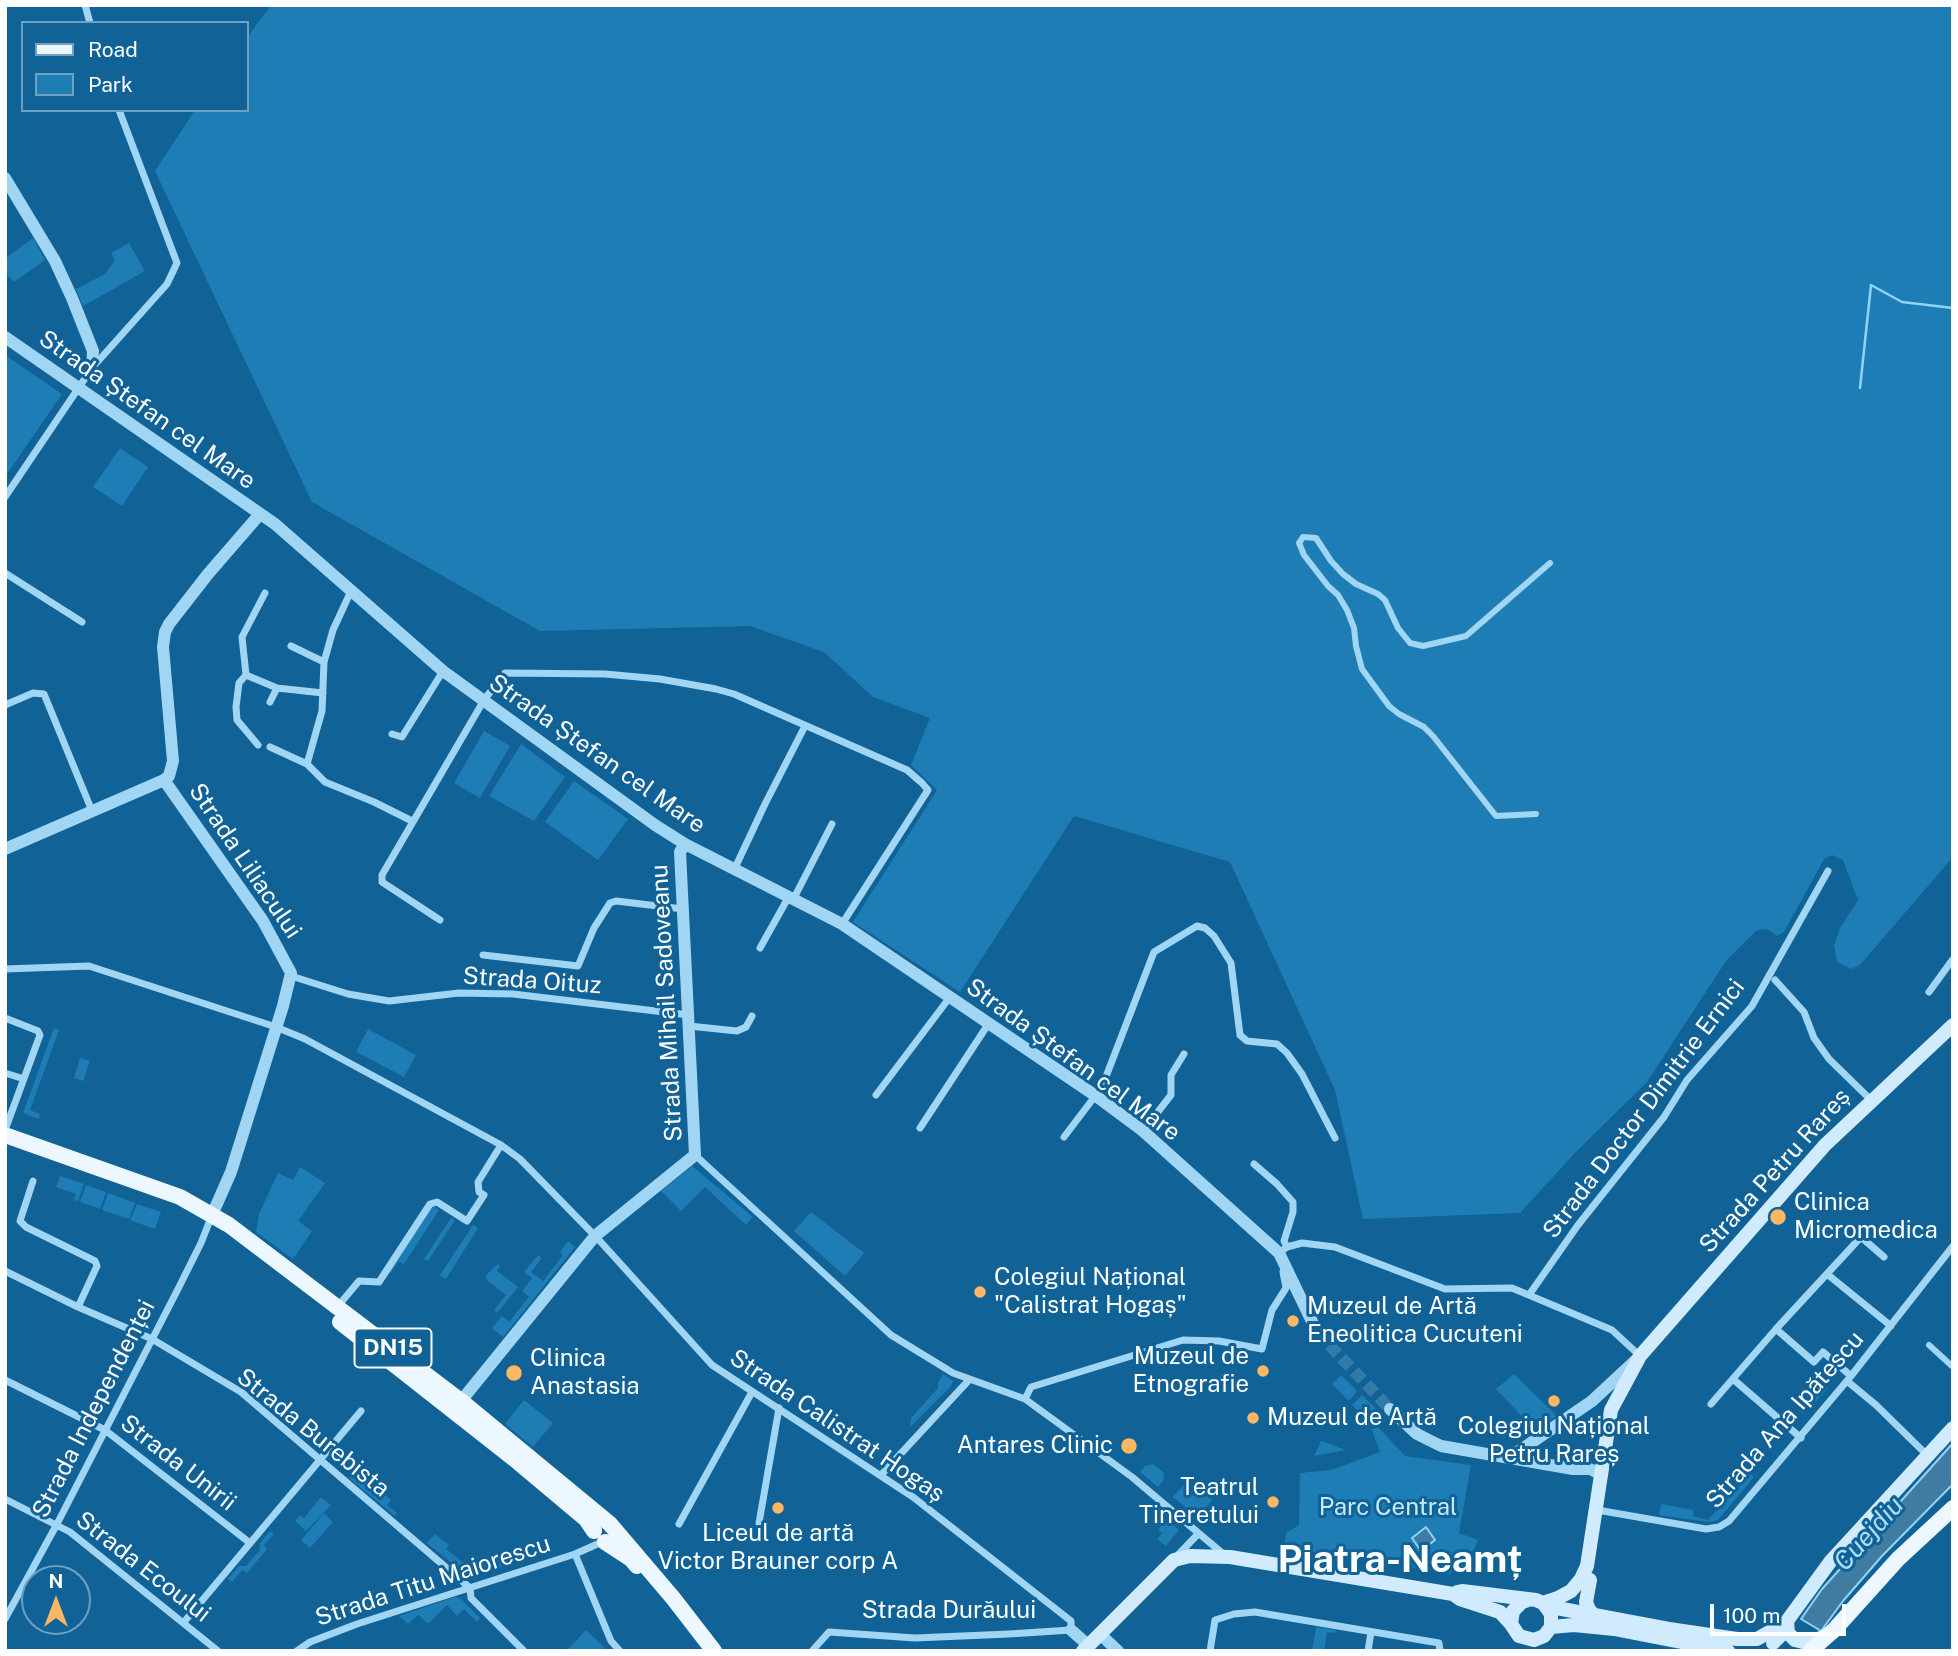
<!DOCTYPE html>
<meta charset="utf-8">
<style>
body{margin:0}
#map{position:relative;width:1958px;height:1656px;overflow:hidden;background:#106297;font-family:"Public Sans",sans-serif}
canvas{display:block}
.frame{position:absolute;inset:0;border:7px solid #fff;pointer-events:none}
.legend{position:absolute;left:21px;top:21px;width:228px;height:91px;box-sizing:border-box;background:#106297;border:2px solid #70a1c1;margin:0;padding:9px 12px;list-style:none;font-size:21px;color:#fff}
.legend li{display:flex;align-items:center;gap:14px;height:35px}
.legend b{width:35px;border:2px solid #70a1c1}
.north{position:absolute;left:21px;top:1565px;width:70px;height:70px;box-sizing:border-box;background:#106297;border:2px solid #70a1c1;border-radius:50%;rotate:0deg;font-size:19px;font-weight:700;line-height:28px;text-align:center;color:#fff}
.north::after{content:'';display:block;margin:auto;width:24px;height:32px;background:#ffb763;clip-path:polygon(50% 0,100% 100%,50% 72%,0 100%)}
.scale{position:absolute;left:1710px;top:1604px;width:136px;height:32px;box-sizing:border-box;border:4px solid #fff;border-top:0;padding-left:9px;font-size:21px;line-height:24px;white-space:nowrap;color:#fff;-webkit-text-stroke:5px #106297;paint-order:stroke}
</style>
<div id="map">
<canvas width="1958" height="1656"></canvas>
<div class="frame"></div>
<ul class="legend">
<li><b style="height:9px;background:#edf7ff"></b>Road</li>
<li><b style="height:19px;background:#1e7db5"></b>Park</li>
</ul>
<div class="north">N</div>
<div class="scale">100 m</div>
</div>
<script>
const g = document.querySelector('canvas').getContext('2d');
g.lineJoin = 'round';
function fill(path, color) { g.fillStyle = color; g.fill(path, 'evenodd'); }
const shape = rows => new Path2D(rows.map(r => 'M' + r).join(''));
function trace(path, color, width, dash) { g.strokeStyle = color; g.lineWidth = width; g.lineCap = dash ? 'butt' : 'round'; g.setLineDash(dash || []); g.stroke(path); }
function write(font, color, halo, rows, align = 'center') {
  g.font = font + ' "Public Sans",sans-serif'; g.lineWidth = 6; g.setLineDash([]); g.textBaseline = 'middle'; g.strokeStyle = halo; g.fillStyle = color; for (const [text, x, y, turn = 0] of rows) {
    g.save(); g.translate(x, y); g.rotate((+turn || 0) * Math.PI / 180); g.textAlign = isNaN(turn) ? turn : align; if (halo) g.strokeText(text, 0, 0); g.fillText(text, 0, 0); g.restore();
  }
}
fill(shape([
 [271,5,1953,5,1953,857,1860,965,1851,969,1837,962,1834,945,1840,928,1858,900,1843,860,1832,855,1824,859,1784,932,1777,936,1767,929,1757,930,1726,961,1647,1082,1574,1154,1520,1213,1363,1219,1335,1090,1230,862,1074,816,960,992,853,922,937,790,911,765,930,718,873,697,824,652,750,626,540,631,312,502,155,171,195,110,247,110,247,38],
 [33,238,45,260,14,282,5,272,5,259],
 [129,243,145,271,83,306,76,289,105,274,115,260,111,253],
 [5,355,62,394,5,477],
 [120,448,148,467,122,506,93,487],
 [484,731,510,746,480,798,454,783],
 [521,744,565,777,534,821,489,796],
 [574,781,628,819,598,860,545,822],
 [54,1028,59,1030,30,1110,40,1114,39,1119,23,1113],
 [368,1029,416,1055,404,1077,356,1052],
 [80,1058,90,1061,83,1081,74,1078],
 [692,1166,753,1217,746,1225,705,1187,681,1211,661,1191],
 [300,1167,325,1183,298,1221,312,1231,293,1259,256,1232,259,1214,278,1173,293,1180],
 [60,1176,84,1184,78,1201,74,1200,76,1194,56,1187],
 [86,1185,106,1192,100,1209,80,1202],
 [108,1193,135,1203,129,1219,102,1210],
 [137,1204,161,1212,155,1229,130,1220],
 [430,1204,439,1210,404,1264,399,1261,391,1273,386,1271],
 [811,1212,864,1253,845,1276,794,1231],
 [451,1218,455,1220,428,1261,424,1259],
 [473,1225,478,1228,446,1279,440,1275],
 [568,1241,575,1247,503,1337,492,1328,502,1316,509,1322,529,1297,522,1291,532,1278,524,1272,538,1255,542,1258,531,1272,543,1281,563,1255,560,1252],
 [498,1264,500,1266,497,1271,518,1287,497,1313,494,1310,506,1295,487,1280,486,1275],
 [943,1374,953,1381,951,1386,910,1427,911,1418,938,1388,938,1383],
 [1514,1374,1557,1416,1534,1429,1496,1389],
 [1341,1375,1357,1391,1349,1401,1332,1384],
 [1824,1385,1828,1388,1804,1414,1799,1411],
 [1362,1395,1377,1410,1368,1420,1352,1405],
 [524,1400,553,1423,533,1447,505,1424],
 [1377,1426,1405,1456,1471,1465,1459,1533,1478,1540,1472,1554,1450,1574,1284,1547,1286,1533,1299,1525,1300,1473,1331,1470,1380,1452,1372,1430],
 [1321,1441,1346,1450,1314,1456],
 [1153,1464,1164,1473,1163,1481,1158,1487,1140,1472,1145,1466],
 [1749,1472,1754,1477,1718,1520,1708,1522,1659,1515,1661,1504,1693,1510,1693,1516,1708,1520,1737,1489],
 [352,1475,362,1483,365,1479,391,1500,387,1505,397,1513,395,1516,349,1478],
 [1188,1480,1212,1500,1197,1517,1173,1497],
 [321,1497,331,1505,306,1531,295,1521,300,1515,304,1518],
 [1156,1510,1179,1530,1166,1546,1157,1539,1162,1533,1158,1530,1162,1525,1151,1515],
 [324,1513,333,1522,310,1548,301,1540],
 [270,1531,274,1534,264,1545,267,1549,247,1573,242,1570,232,1582,228,1579,239,1566,246,1566,260,1550,260,1543],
 [435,1534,449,1545,446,1549,471,1569,480,1558,491,1567,499,1558,508,1565,472,1576,466,1575,427,1543],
 [455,1597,460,1598,480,1618,477,1622,464,1609,457,1616,447,1605,428,1624,418,1615,408,1624,399,1616],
 [1316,1627,1336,1630,1335,1633,1327,1632,1324,1651,1312,1651],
 [586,1630,601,1644,607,1651,566,1651]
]), '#1e7db5');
const water = shape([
 [1953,1443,1953,1484,1882,1556,1843,1601,1821,1631,1801,1619,1822,1589,1953,1443],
 [1426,1527,1435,1540,1421,1551,1412,1538,1426,1527]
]);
fill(water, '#407ca1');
trace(water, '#91d3f8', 2);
trace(shape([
 [1860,388,1871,285,1902,302,1953,308]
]), '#91d3f8', 2.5);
trace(shape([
 [1317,1332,1390,1409]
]), '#347aa7', 12, [12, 6]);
trace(shape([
 [1536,814,1496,816,1433,736,1424,727,1399,714,1389,706,1362,669,1356,646,1354,628,1347,610,1338,595,1328,586,1304,555,1299,543,1303,537,1316,538,1331,561,1343,574,1356,584,1378,594,1385,600,1398,628,1410,643,1423,646,1466,636,1550,563],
 [1929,1345,1953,1367]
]), '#a0d5f4', 6);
trace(shape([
 [85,5,90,23],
 [5,497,92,368,167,284,177,263,119,110],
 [5,573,82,622],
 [351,591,333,630,324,662,322,711,307,764,325,782,374,802,412,821],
 [291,646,324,662],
 [246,675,277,688,323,693],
 [270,702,277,688],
 [5,705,33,693,44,694,92,811],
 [392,734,402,737,443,671],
 [258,745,237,720,236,707,239,683,246,675,242,637,265,593],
 [270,747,307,764],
 [734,870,765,804,805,726],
 [793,900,832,824],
 [440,920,382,882,382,875,484,700,505,673,605,674,660,679,716,689,734,694,907,770,922,783,928,790,842,924],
 [760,948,788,898],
 [483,955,578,966,594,928,610,903,616,901,683,909],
 [5,969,89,966,276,1027,305,1039,501,1145,520,1159,599,1240,712,1365,913,1497,1071,1621,1071,1630,1009,1634,915,1638,829,1632,812,1651],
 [291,976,348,994,389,1001,459,993,513,994,689,1015],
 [1775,980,1804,1012,1814,1038,1829,1059,1871,1100],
 [1929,992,1953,959],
 [5,1018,38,1031,40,1035,5,1130],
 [689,1026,737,1031,746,1027,752,1016],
 [5,1073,24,1079],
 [876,1095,950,997],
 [920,1128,989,1023],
 [1143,1131,1171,1095,1171,1075,1184,1054],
 [1064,1137,1102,1087,1154,952,1197,926,1205,928,1214,936,1231,963,1240,1035,1247,1041,1277,1044,1287,1053,1302,1074,1335,1138],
 [695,1155,891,1335,953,1373,1025,1399,1132,1477,1221,1552,1223,1556],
 [1254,1164,1277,1184,1293,1202,1293,1212,1284,1241,1287,1247],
 [33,1181,20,1221,26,1227,95,1261,97,1266,78,1307],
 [1279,1253,1287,1247,1302,1243,1335,1247,1445,1289,1512,1288,1612,1330,1640,1356],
 [5,1271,78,1307,152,1339,241,1392,470,1588,471,1598,524,1651],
 [1827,1274,1891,1326],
 [1529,1295,1578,1225,1664,1117,1687,1080,1752,1006,1828,871],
 [338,1306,359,1281,379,1282,430,1204,437,1202,467,1221,484,1195,479,1192,478,1182,501,1145],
 [1776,1329,1861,1237,1884,1257],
 [1733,1379,1801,1438],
 [5,1380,105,1430,250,1543],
 [1847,1381,1876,1405,1927,1455],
 [1025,1399,1031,1387,1183,1340,1219,1341,1262,1349,1272,1310,1286,1288,1283,1272],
 [1711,1404,1776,1329,1814,1362,1823,1352,1851,1376],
 [881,1475,969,1380],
 [5,1499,70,1532,218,1651],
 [1603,1511,1706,1529,1719,1527,1729,1521,1851,1376,1953,1246],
 [759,1523,779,1408],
 [679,1524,752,1392],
 [575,1554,611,1641,620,1651],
 [1177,1556,1198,1534],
 [5,1619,57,1524,178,1289,201,1243,212,1215],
 [184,1622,361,1411],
 [297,1651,310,1642,357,1624,575,1554,602,1542],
 [1210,1651,1215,1620,1234,1614,1255,1612,1439,1643,1440,1651],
 [1368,1651,1371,1632]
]), '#a0d5f4', 7);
trace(shape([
 [5,178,55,261,72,298,93,351,92,368],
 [5,337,275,524,443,671,655,825,685,844,842,924,1096,1096,1143,1131,1279,1253,1317,1332],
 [164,780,263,921,291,973,283,1006,231,1172,212,1215],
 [5,849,164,780,169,776,173,761,163,647,165,632,169,624,208,574,260,514],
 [461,1401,595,1236,695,1155,680,852,685,844],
 [1390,1409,1417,1434,1441,1446,1573,1469,1590,1469,1602,1475],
 [1509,1458,1592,1401,1635,1361],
 [1071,1630,1088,1645],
 [1100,1634,1118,1651]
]), '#a0d5f4', 12);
trace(shape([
 [1590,1580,1586,1602,1589,1610,1595,1616],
 [1457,1592,1462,1591,1536,1600,1543,1603,1551,1614,1551,1627,1544,1636,1534,1640,1519,1636,1511,1624,1513,1611,1522,1602,1528,1600],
 [1543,1603,1558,1598,1571,1591,1581,1579,1587,1566,1611,1410,1640,1356,1825,1145,1953,1025],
 [1546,1606,1669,1629,1737,1639,1757,1639,1783,1624],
 [1787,1621,1788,1633,1795,1640,1807,1643,1823,1637],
 [1551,1627,1574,1625,1614,1629,1728,1651],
 [1773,1643,1781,1635,1787,1621,1830,1562,1953,1428],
 [1083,1651,1174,1560,1190,1556,1230,1557,1453,1594,1460,1599,1500,1612,1511,1624]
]), '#d0ebfd', 14);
trace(shape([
 [5,1135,180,1197,229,1225,461,1401,610,1524,673,1598,714,1651],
 [340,1322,518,1462,586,1519,594,1531],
 [605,1542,631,1559,637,1566],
 [1811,1650,1834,1630,1898,1559,1953,1508]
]), '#edf7ff', 16);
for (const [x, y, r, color] of [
 [1778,1217,9,"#ffb763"],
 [980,1292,7,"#ffb763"],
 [1293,1321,7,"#ffb763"],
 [1263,1371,7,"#ffb763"],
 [514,1373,9,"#ffb763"],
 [1554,1401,7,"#ffb763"],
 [1253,1418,7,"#ffb763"],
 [1129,1446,9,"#ffb763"],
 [1273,1502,7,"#ffb763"],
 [778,1508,7,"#ffb763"]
]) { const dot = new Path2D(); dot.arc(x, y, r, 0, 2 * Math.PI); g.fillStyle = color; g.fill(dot); trace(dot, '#106297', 2.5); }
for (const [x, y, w] of [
 [393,1348,77]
]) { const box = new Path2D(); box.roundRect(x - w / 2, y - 19.5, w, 39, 5); g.fillStyle = '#106297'; g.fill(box); trace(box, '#fff', 2); }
write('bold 23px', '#fff', null, [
 ["DN15",393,1348]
]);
write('24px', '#fff', '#106297', [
 ["Strada Ștefan cel Mare",147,410,35],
 ["Strada Ștefan cel Mare",597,754,35],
 ["Strada Liliacului",245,861,56],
 ["Strada Oituz",532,981,4],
 ["Strada Mihail Sadoveanu",667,1003,-93],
 ["Strada Ștefan cel Mare",1073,1060,36],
 ["Strada Doctor Dimitrie Ernici",1644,1109,-53],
 ["Strada Petru Rareș",1775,1171,-48],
 ["Strada Independenței",94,1409,-63],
 ["Strada Ana Ipătescu",1785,1420,-49],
 ["Strada Calistrat Hogaș",837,1426,34],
 ["Strada Burebista",313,1433,39],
 ["Strada Unirii",178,1463,38],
 ["Strada Ecoului",143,1567,38],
 ["Strada Titu Maiorescu",433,1581,-18],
 ["Strada Durăului",949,1611]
]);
write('24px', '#fff', '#106297', [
 ["Clinica",1794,1203],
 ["Micromedica",1794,1231],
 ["Colegiul Național",994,1278],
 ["\"Calistrat Hogaș\"",994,1306],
 ["Muzeul de Artă",1307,1307],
 ["Eneolitica Cucuteni",1307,1335],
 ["Muzeul de",1249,1357,"right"],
 ["Etnografie",1249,1385,"right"],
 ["Clinica",530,1359],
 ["Anastasia",530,1387],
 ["Muzeul de Artă",1267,1418],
 ["Colegiul Național",1554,1427,"center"],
 ["Petru Rareș",1554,1455,"center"],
 ["Antares Clinic",1113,1446,"right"],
 ["Teatrul",1259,1488,"right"],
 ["Tineretului",1259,1516,"right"],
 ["Liceul de artă",778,1534,"center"],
 ["Victor Brauner corp A",778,1562,"center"]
], 'left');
write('24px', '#c8eafe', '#106297', [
 ["Parc Central",1388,1508]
]);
write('italic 26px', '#acdefb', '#106297', [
 ["Cuejdiu",1869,1534,-48]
]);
write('bold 38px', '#fff', '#106297', [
 ["Piatra-Neamț",1400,1560]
]);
</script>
